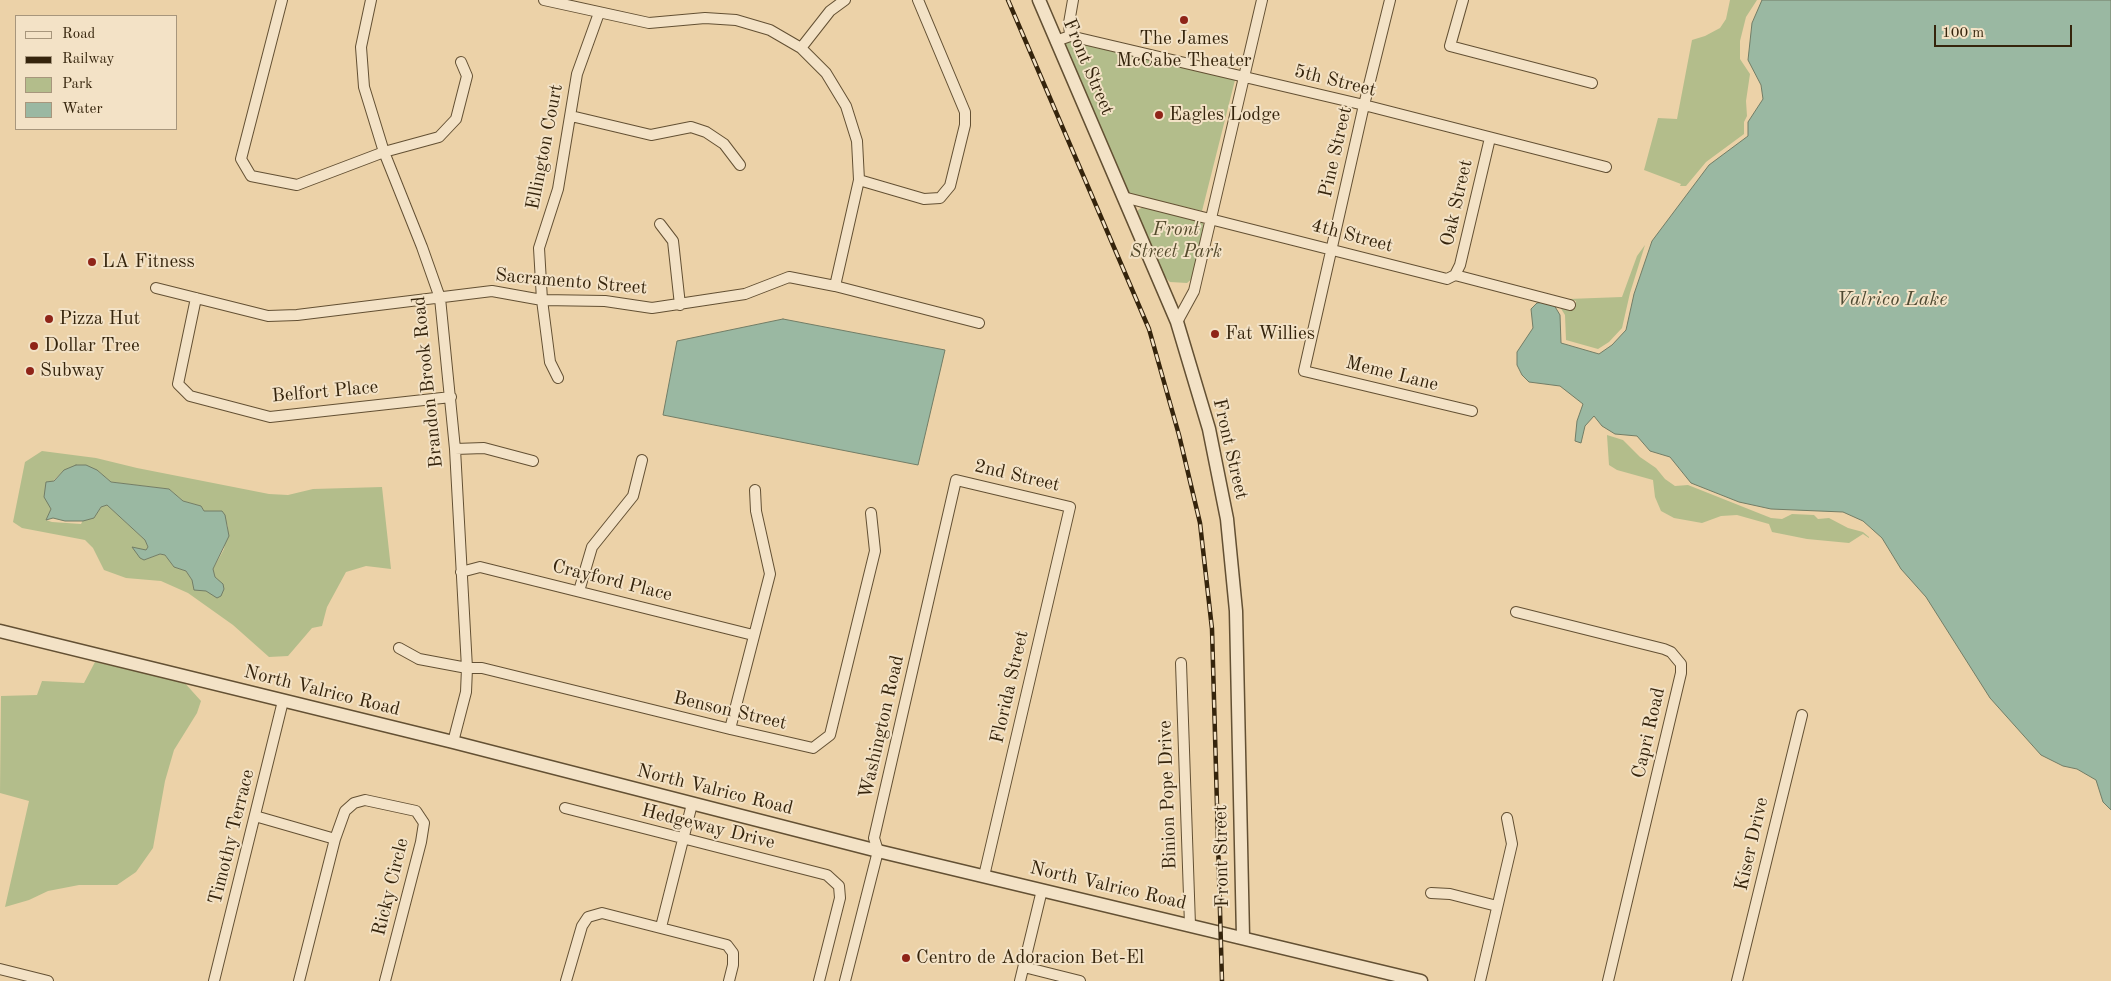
<!DOCTYPE html>
<style>
body{margin:0}
#map{position:relative;width:2111px;height:981px;overflow:hidden;background:#ecd2a8;font-family:"Old Standard TT",serif}
canvas{display:block}
.legend{position:absolute;left:15px;top:15px;width:162px;height:115px;box-sizing:border-box;background:#f3e2c6;border:1px solid #a7967c;margin:0;padding:6px 9px;list-style:none;font-size:15px;color:#35240c}
.legend li{display:flex;align-items:center;gap:10px;height:25px}
.legend b{width:25px;border:1px solid #a7967c}
.scale{position:absolute;left:1934px;top:25px;width:138px;height:22px;box-sizing:border-box;border:2px solid #35240c;border-top:0;padding-left:6px;font-size:15px;line-height:18px;white-space:nowrap;color:#35240c;-webkit-text-stroke:4px #f3e2c6;paint-order:stroke}
</style>
<div id="map">
<canvas width="2111" height="981"></canvas>
<ul class="legend">
<li><b style="height:6px;background:#f3e2c6"></b>Road</li>
<li><b style="height:6px;background:#35240c"></b>Railway</li>
<li><b style="height:14px;background:#b3bd8b"></b>Park</li>
<li><b style="height:14px;background:#9ab8a2"></b>Water</li>
</ul>
<div class="scale">100 m</div>
</div>
<script>
const g = document.querySelector('canvas').getContext('2d');
g.lineJoin = 'round';
function fill(path, color) { g.fillStyle = color; g.fill(path, 'evenodd'); }
const shape = rows => new Path2D(rows.map(r => 'M' + r).join(''));
function trace(path, color, width, dash) { g.strokeStyle = color; g.lineWidth = width; g.lineCap = dash ? 'butt' : 'round'; g.setLineDash(dash || []); g.stroke(path); }
function write(font, color, halo, rows, align = 'center') {
  g.font = font + ' "Old Standard TT",serif'; g.lineWidth = 4; g.setLineDash([]); g.textBaseline = 'middle'; g.strokeStyle = halo; g.fillStyle = color; for (const [text, x, y, turn = 0] of rows) {
    g.save(); g.translate(x, y); g.rotate((+turn || 0) * Math.PI / 180); g.textAlign = isNaN(turn) ? turn : align; if (halo) g.strokeText(text, 0, 0); g.fillText(text, 0, 0); g.restore();
  }
}
fill(shape([
 [1730,0,1757,0,1746,17,1740,41,1740,59,1750,74,1746,101,1747,116,1744,122,1744,134,1706,162,1686,186,1680,186,1681,184,1644,170,1658,118,1677,119,1692,40,1705,36,1720,28,1726,19],
 [1075,41,1235,80,1202,211,1127,193,1063,43],
 [1143,207,1198,220,1203,223,1205,231,1193,278,1187,283,1170,282,1165,277,1138,215,1138,210],
 [1645,245,1630,293,1622,328,1609,342,1598,349,1566,340,1565,315,1560,307,1574,310,1576,301,1568,299,1622,297,1637,256],
 [1607,435,1623,440,1640,457,1656,468,1665,479,1675,486,1688,485,1771,518,1782,519,1792,514,1814,515,1818,519,1829,518,1848,528,1863,532,1869,537,1869,538,1863,534,1849,543,1807,539,1772,532,1769,524,1737,515,1721,516,1702,523,1674,518,1661,511,1655,497,1653,480,1617,470,1609,465],
 [42,451,96,458,137,468,269,494,288,495,313,489,382,487,391,569,366,566,346,572,327,607,322,626,312,628,288,656,269,657,233,625,188,593,161,581,126,578,104,570,93,548,85,540,22,528,13,522,25,462],
 [64,470,97,470,111,482,169,489,183,501,201,506,204,511,222,511,228,527,224,549,213,569,215,577,218,580,192,580,186,571,174,567,165,555,160,554,144,560,148,547,145,540,107,505,101,507,94,518,83,520,81,524,52,522,46,520,51,509,49,503,53,481],
 [95,662,183,681,201,701,197,713,174,750,165,781,153,848,136,872,117,885,79,885,48,891,29,900,5,907,29,801,0,793,1,696,37,695,42,681,84,683]
]), '#b3bd8b');
const water = shape([
 [1762,0,2111,0,2111,810,2103,802,2096,780,2077,769,2063,766,2041,755,1990,698,1926,597,1901,569,1882,538,1863,521,1843,512,1771,509,1739,502,1691,483,1670,457,1650,451,1637,436,1615,434,1602,426,1594,416,1585,426,1581,443,1575,441,1577,421,1583,404,1560,386,1529,382,1522,375,1517,365,1517,352,1533,328,1531,309,1537,303,1544,302,1554,305,1560,315,1561,343,1599,354,1612,345,1626,330,1634,294,1652,241,1709,165,1748,136,1748,122,1763,99,1761,85,1748,60,1752,23,1762,0],
 [783,319,945,350,918,465,663,415,677,341,783,319],
 [76,465,86,465,97,470,111,482,169,489,183,501,201,506,204,511,222,511,225,515,229,536,213,569,215,577,223,584,224,589,221,596,217,598,206,591,194,590,192,580,186,571,174,567,165,555,160,554,144,560,140,558,132,547,146,550,148,547,145,540,107,505,101,507,94,518,83,521,65,521,53,518,46,520,51,509,44,497,46,482,54,481,64,470,76,465]
]);
fill(water, '#9ab8a2');
trace(water, '#727d66', 1);
const minor = shape([
 [282,0,241,159,251,176,297,185,384,152,439,137,456,119,467,76,461,62],
 [371,0,361,47,364,87,384,152,422,247,440,298,455,449,467,668,466,692,453,742],
 [544,0,649,23,705,18,736,20,770,30,801,48,826,73,846,106,857,141,859,180,835,286],
 [1390,0,1364,105,1304,371,1472,411],
 [1463,0,1450,46,1592,83],
 [1070,36,1069,23,1073,0],
 [1056,41,1070,36,1364,105,1606,167],
 [801,48,830,11,845,0],
 [571,116,651,135,691,127,706,132,724,144,740,165],
 [859,180,924,199,940,198,950,186,965,125,965,112,918,0],
 [1123,197,1447,279,1455,275,1570,305],
 [660,224,673,241,680,305],
 [1455,275,1460,265,1490,138],
 [156,288,268,316,297,315,492,291,542,300,605,301,652,308,745,294,789,277,835,286,979,323],
 [196,298,178,384,190,396,270,417,451,397],
 [1177,322,1194,291,1262,0],
 [558,378,550,362,542,300,539,248,558,189,577,74,599,13],
 [455,449,484,448,533,461],
 [461,572,480,567,753,635],
 [579,591,592,547,633,496,642,460],
 [1516,612,1664,649,1671,652,1681,664,1681,673,1608,981],
 [399,648,419,659,467,668,482,668,730,729,813,748,830,735,875,551,871,513],
 [1181,663,1190,925],
 [730,729,770,574,756,511,755,490],
 [565,808,827,875,839,886,840,898,819,981],
 [255,816,335,839],
 [1431,893,1450,894,1497,906],
 [661,927,692,804],
 [1024,967,1080,981],
 [0,969,48,981],
 [214,981,283,701],
 [299,981,335,839,345,811,354,803,365,800,416,811,424,823,421,842,385,981],
 [566,981,582,926,588,917,602,913,727,945,733,953,733,965,729,981],
 [845,981,878,851,874,838,956,480,1070,507,984,876],
 [1020,981,1042,890],
 [1480,981,1512,844,1507,818],
 [1737,981,1802,715]
]);
const tertiary = shape([
 [1039,0,1177,322,1209,429,1227,519,1236,611,1243,937],
 [0,631,453,742,878,851,1421,981]
]);
trace(minor, '#635033', 12);
trace(tertiary, '#635033', 15);
trace(minor, '#f3e2c6', 10);
trace(tertiary, '#f3e2c6', 12);
const rail = shape([
 [1008,0,1149,329,1179,435,1200,523,1212,629,1222,981]
]);
trace(rail, '#35240c', 4.5);
trace(rail, '#f3e2c6', 2.5, [8]);
for (const [x, y, r, color] of [
 [1184,20,5,"#8f2418"],
 [1159,115,5,"#8f2418"],
 [92,262,5,"#8f2418"],
 [49,319,5,"#8f2418"],
 [1215,334,5,"#8f2418"],
 [34,346,5,"#8f2418"],
 [30,371,5,"#8f2418"],
 [906,958,5,"#8f2418"]
]) { const dot = new Path2D(); dot.arc(x, y, r, 0, 2 * Math.PI); g.fillStyle = color; g.fill(dot); trace(dot, '#f3e2c6', 2); }
write('19px', '#35240c', '#f3e2c6', [
 ["The James",1184,39,"center"],
 ["McCabe Theater",1184,61,"center"],
 ["Eagles Lodge",1169,115],
 ["LA Fitness",102,262],
 ["Pizza Hut",59,319],
 ["Fat Willies",1225,334],
 ["Dollar Tree",44,346],
 ["Subway",40,371],
 ["Centro de Adoracion Bet-El",916,958]
], 'left');
write('19px', '#35240c', '#f3e2c6', [
 ["Front Street",1088,67,67],
 ["5th Street",1335,81,14],
 ["Ellington Court",545,147,-79],
 ["Pine Street",1336,152,-77],
 ["Oak Street",1457,203,-77],
 ["4th Street",1352,236,15],
 ["Sacramento Street",571,282,5],
 ["Meme Lane",1392,374,14],
 ["Brandon Brook Road",428,382,-96],
 ["Belfort Place",325,392,-5],
 ["Front Street",1230,449,77],
 ["2nd Street",1017,476,13],
 ["Crayford Place",612,581,14],
 ["Florida Street",1010,687,-77],
 ["North Valrico Road",322,691,14],
 ["Benson Street",730,711,13],
 ["Washington Road",882,727,-77],
 ["Capri Road",1649,733,-77],
 ["North Valrico Road",715,790,14],
 ["Binion Pope Drive",1168,795,-92],
 ["Hedgeway Drive",708,827,14],
 ["Timothy Terrace",232,837,-76],
 ["Kiser Drive",1752,844,-77],
 ["Front Street",1222,856,-91],
 ["North Valrico Road",1108,886,13],
 ["Ricky Circle",391,887,-76]
]);
write('italic 19px', '#544a2c', '#f3e2c6', [
 ["Front",1176,230],
 ["Street Park",1176,252]
]);
write('italic 20px', '#4e4932', '#f3e2c6', [
 ["Valrico Lake",1892,300]
]);
</script>
